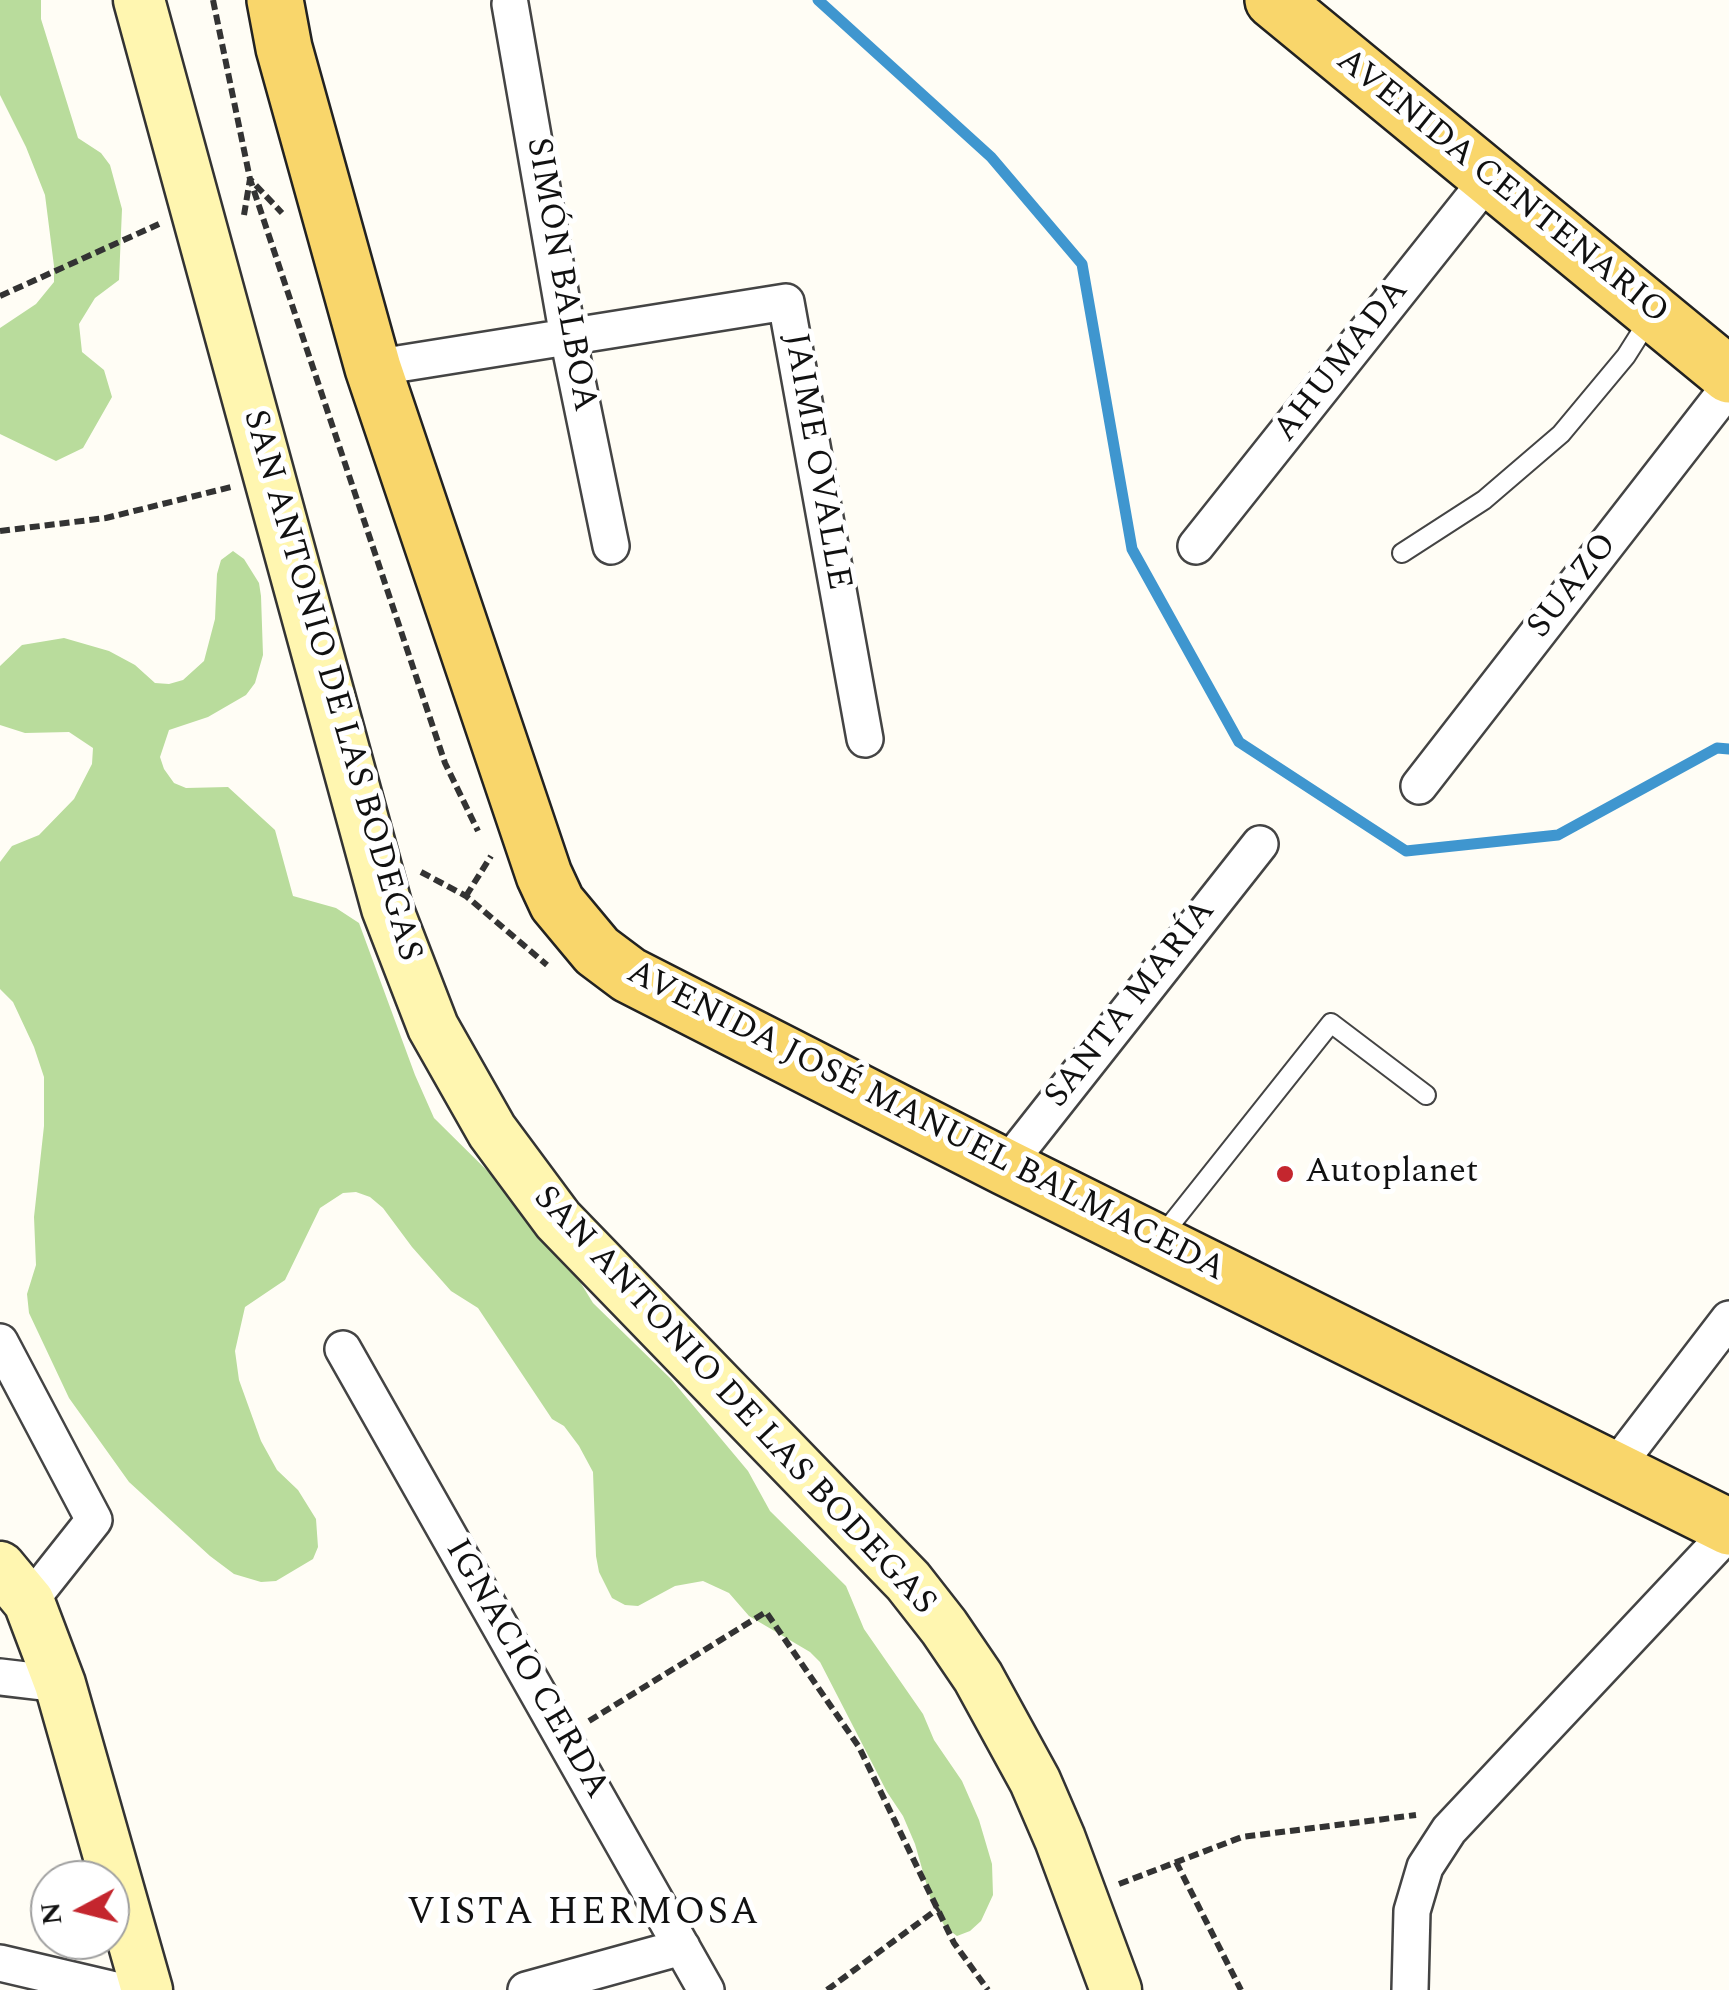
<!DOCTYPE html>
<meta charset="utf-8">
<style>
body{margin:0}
#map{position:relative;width:1729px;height:1990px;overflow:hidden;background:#fffdf5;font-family:Spectral,serif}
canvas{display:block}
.north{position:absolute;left:30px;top:1860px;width:100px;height:100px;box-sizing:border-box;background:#fff;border:2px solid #a0a0a0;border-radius:50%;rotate:263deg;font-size:28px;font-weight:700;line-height:40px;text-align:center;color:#111}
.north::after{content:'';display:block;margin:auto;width:35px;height:45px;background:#c4262e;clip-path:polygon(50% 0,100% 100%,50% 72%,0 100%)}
</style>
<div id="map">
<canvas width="1729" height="1990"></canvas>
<div class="north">N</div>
</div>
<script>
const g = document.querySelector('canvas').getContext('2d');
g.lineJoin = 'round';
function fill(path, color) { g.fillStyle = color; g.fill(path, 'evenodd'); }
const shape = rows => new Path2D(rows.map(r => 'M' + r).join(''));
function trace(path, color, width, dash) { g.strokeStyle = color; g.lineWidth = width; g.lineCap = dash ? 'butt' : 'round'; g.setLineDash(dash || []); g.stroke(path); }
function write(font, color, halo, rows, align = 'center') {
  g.font = font + ' Spectral,serif'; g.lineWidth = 10; g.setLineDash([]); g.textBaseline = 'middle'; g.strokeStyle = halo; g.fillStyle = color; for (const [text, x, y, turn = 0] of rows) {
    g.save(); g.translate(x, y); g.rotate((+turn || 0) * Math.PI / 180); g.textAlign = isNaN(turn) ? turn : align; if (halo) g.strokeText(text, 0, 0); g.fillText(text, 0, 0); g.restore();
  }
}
fill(shape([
 [0,0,41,0,41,19,78,138,101,153,110,165,122,209,119,280,95,298,79,324,82,352,104,370,112,397,83,448,56,461,0,434,0,328,36,304,54,282,54,266,45,195,26,147,0,95],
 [233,551,244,559,259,583,261,596,263,655,255,683,246,695,208,717,169,730,160,757,164,769,174,783,186,788,228,787,275,830,293,896,336,908,359,923,415,1075,434,1118,525,1208,563,1254,593,1303,671,1379,748,1471,770,1511,846,1586,864,1629,923,1714,934,1740,962,1781,979,1820,992,1864,993,1895,981,1921,970,1931,957,1936,945,1927,931,1900,915,1844,903,1816,887,1792,820,1662,810,1652,749,1616,729,1593,703,1581,675,1586,638,1606,625,1605,612,1598,599,1572,596,1556,593,1472,579,1446,564,1426,552,1419,478,1308,451,1291,412,1247,383,1208,370,1197,356,1192,343,1193,320,1208,285,1280,245,1307,235,1351,239,1380,261,1441,277,1470,298,1490,316,1519,318,1547,313,1559,276,1581,261,1582,234,1574,210,1556,129,1482,69,1398,29,1313,27,1294,36,1265,34,1217,44,1126,44,1077,34,1047,13,1002,0,989,0,862,12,846,39,835,74,799,92,764,93,748,69,732,25,733,0,725,0,666,22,645,64,638,109,651,135,665,155,683,169,684,183,680,204,661,215,619,217,574,221,560]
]), '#b9dc9c');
trace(shape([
 [818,0,991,157,1082,264,1132,549,1239,742,1406,851,1558,835,1717,748,1729,749]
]), '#3f96cf', 11);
const lane = shape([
 [1402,553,1484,500,1561,434,1626,356,1650,318],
 [1160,1238,1331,1023,1426,1095]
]);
const street = shape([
 [510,4,568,337,611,546],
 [373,368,786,302,865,739],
 [1196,546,1489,178],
 [1419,786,1729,387],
 [1005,1167,1260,844],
 [0,1342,94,1520,29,1602],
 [343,1349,706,1990],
 [1614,1469,1729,1319],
 [0,1677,60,1684],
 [0,1963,115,1990],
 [526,1990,682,1947],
 [1410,1990,1412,1911,1425,1867,1449,1830,1729,1532]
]);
const secondary = shape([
 [139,0,387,908,433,1027,492,1131,558,1220,908,1581,944,1627,978,1677,1035,1781,1060,1839,1116,1990],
 [0,1567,29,1602,60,1684,147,1990]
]);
const primary = shape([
 [275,0,284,48,373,368,544,875,557,903,597,951,629,975,1005,1167,1729,1527],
 [1273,0,1729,375]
]);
trace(lane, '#444', 22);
trace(street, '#444', 40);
trace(secondary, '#333', 55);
trace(primary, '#222', 60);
trace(shape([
 [213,0,250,179,445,763,478,831],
 [244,215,250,179,282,213],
 [0,296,159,224],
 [0,531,106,518,231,487],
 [421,872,466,896,547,965],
 [466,896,491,856],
 [589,1721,766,1612,859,1747,954,1943,988,1990],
 [1176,1862,1241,1990],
 [1119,1884,1242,1837,1416,1815],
 [827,1990,939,1908]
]), '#333', 6, [10, 5]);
trace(lane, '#fff', 18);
trace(street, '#fff', 35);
trace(secondary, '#fff6b0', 50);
trace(primary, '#f9d66b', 55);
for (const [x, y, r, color] of [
 [1285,1174,10,"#c4262e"]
]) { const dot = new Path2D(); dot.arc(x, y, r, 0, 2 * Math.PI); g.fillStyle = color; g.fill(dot); trace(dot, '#fff', 4); }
write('35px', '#111', '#fff', [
 ["AVENIDA CENTENARIO",1501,188,39],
 ["SIMÓN BALBOA",559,275,80],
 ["AHUMADA",1343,362,-52],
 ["JAIME OVALLE",815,462,80],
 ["SUAZO",1574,587,-52],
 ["SAN ANTONIO DE LAS BODEGAS",330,686,74],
 ["SANTA MARÍA",1132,1005,-52],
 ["AVENIDA JOSÉ MANUEL BALMACEDA",925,1123,27],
 ["SAN ANTONIO DE LAS BODEGAS",733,1402,47],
 ["IGNACIO CERDA",525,1670,60]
]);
write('35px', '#111', '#fff', [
 ["Autoplanet",1305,1174]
], 'left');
g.letterSpacing = '2.5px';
write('38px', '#111', '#fff', [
 ["VISTA HERMOSA",584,1916]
]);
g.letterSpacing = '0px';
</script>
